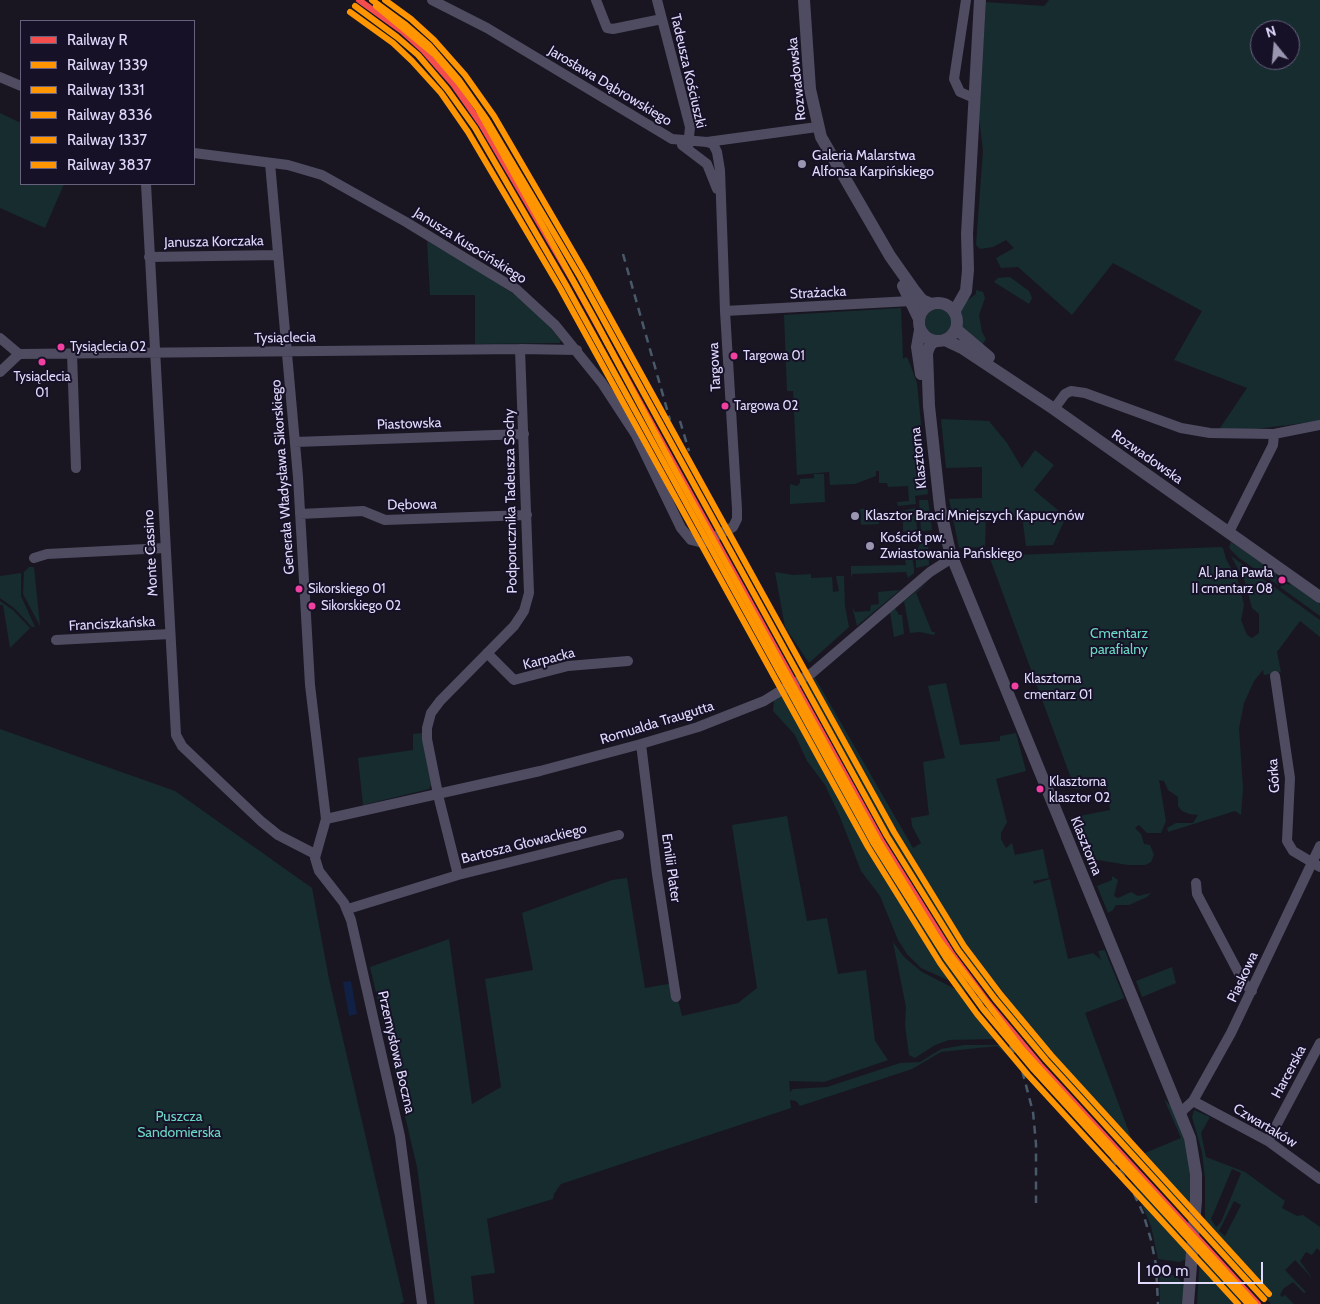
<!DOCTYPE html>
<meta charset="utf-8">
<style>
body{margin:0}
#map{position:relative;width:1320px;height:1304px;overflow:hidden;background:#191622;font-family:Cabin,sans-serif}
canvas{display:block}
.legend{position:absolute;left:20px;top:20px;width:175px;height:165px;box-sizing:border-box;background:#171127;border:1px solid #67617d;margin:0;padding:6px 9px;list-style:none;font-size:15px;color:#e0dafd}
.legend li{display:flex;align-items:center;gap:10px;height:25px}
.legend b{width:25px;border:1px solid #67617d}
.north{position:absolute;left:1250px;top:20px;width:50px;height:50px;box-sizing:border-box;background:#171127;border:1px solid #67617d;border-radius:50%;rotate:343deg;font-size:14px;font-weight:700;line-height:20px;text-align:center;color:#e0dafd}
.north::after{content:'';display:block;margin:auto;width:18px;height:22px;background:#9a95b0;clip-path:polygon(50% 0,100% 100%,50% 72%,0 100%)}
.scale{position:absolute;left:1138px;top:1262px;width:125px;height:22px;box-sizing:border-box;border:2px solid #e0dafd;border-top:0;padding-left:6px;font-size:15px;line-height:18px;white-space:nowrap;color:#e0dafd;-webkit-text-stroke:4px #171127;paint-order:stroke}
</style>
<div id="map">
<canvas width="1320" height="1304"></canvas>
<ul class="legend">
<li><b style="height:6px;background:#f54d4d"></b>Railway R</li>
<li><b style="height:6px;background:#ff9500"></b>Railway 1339</li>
<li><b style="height:6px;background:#ff9500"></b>Railway 1331</li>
<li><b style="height:6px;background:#ff9500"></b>Railway 8336</li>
<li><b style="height:6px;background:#ff9500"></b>Railway 1337</li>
<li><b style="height:6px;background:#ff9500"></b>Railway 3837</li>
</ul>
<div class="north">N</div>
<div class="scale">100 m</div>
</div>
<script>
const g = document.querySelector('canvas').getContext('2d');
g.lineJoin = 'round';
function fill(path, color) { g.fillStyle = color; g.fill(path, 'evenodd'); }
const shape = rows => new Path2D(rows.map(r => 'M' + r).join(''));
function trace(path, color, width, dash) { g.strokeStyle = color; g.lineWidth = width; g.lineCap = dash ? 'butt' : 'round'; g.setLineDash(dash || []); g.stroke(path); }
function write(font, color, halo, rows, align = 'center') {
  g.font = font + ' Cabin,sans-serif'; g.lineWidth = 4; g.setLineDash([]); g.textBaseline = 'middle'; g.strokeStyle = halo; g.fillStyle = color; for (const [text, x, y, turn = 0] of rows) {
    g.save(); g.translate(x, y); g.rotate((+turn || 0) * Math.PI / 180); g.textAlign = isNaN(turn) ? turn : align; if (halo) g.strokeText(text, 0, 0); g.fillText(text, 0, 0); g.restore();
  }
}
fill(shape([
 [1049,0,1320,0,1320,421,1216,434,1247,388,1174,360,1202,311,1113,263,1072,315,1018,267,1001,268,996,258,1014,248,1006,240,993,247,980,249,976,245,983,151,979,117,986,2,1044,6],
 [1260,30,1290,30,1290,60,1260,60],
 [0,113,21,123,21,184,64,184,45,228,0,208],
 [427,241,476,269,518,297,545,321,561,341,559,343,475,344,475,295,430,295],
 [1010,277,1029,291,1032,298,1029,304,994,282,998,278],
 [976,290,983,292,985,298,979,315,982,332,986,339,982,345,962,330,960,321,959,311,963,303,976,294],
 [901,308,903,359,906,357,908,359,917,383,928,494,915,496,916,504,898,506,897,502,909,501,908,486,888,487,887,483,879,483,879,471,876,471,876,476,855,484,830,485,829,472,797,475,793,391,787,391,784,315],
 '925 322a13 13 0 1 1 26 0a13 13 0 1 1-26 0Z',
 [941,419,989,421,1007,443,1022,468,1035,450,1054,465,1034,490,1066,517,1053,545,1026,546,1022,516,986,519,985,547,959,548,949,499,982,498,982,467,946,468],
 [814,474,824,474,825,502,790,504,790,484,797,486,800,483,800,479,814,478],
 [919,500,928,500,932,530,921,531],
 [878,508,879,524,861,525,860,509],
 [915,508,917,529,915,531,903,532,903,521,898,521,898,512],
 [921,542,928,542,929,565,916,568,916,552],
 [1231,542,1277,573,1276,576,1282,580,1278,585,1239,558,1229,548],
 [1221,547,1223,548,1226,559,1238,581,1244,605,1241,620,1247,635,1252,638,1259,633,1259,614,1252,608,1245,582,1231,556,1320,620,1320,637,1300,621,1277,652,1281,672,1264,675,1263,670,1254,681,1244,703,1239,728,1243,789,1241,815,1235,811,1168,832,1167,828,1176,823,1193,823,1198,815,1189,814,1182,811,1178,806,1178,797,1168,790,1164,781,1159,780,1166,821,1161,833,1147,833,1139,825,1135,828,1141,834,1144,844,1150,845,1154,855,1151,862,1145,865,1128,865,1098,860,1087,861,1069,818,1110,810,1107,786,1075,789,989,556],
 [908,552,912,557,914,568,914,573,908,578,906,572,852,574,851,580,851,566,906,565,904,553],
 [29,567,34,567,40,626,23,594,24,572],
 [775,572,793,575,811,574,811,578,832,577,833,592,839,591,836,576,844,576,845,606,849,627,809,663,785,627],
 [21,573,21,596,35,627,32,627,14,608,0,598,0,576],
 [929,581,916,593,932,632,935,632,934,635,920,632,910,633,904,601],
 [1284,582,1289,585,1291,583,1320,604,1320,616,1280,587],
 [900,590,888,600,857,626,852,606,855,612,870,611,871,605,879,604,878,592],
 [0,601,13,610,30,628,10,648,3,605,0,605],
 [895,608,899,615,902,615,904,634,894,637,890,612],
 [814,676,913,848,921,843,912,826,911,818,929,815,923,762,945,758,928,686,946,683,960,745,1000,741,1000,736,1016,733,1026,771,996,779,1007,822,1001,833,1001,839,1006,848,1012,843,1015,855,1043,849,1049,878,1033,881,1034,884,1050,879,1068,959,1093,953,1101,960,1098,951,1105,950,1103,946,1135,1024,1124,998,1085,1013,1136,1151,1140,1155,1181,1138,1164,1099,1173,1108,1182,1130,1191,1166,1192,1208,1189,1207,1188,1213,1013,1019,958,948,903,862,804,681],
 [789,691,906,901,968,993,952,982,921,968,907,954,898,940,880,896,861,871,840,817,825,785,807,761,795,735,773,711,774,699],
 [0,729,175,791,312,888,329,979,404,1302,399,1304,0,1304],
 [422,733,431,785,429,789,363,805,358,758,413,750,413,734],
 [787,816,807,921,827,918,838,974,866,970,875,1041,888,1060,824,1082,789,1081,790,1092,793,1089,827,1087,900,1063,920,1062,941,1049,964,1045,998,1045,1006,1047,1016,1056,1031,1077,997,1046,941,1052,912,1069,800,1106,796,1101,790,1100,791,1108,561,1184,554,1194,553,1199,487,1219,495,1273,471,1276,474,1304,435,1304,417,1167,370,967,449,939,472,1104,501,1087,485,979,533,970,522,913,612,880,627,878,645,988,674,983,682,1016,738,1003,757,988,732,825],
 [1112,876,1118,880,1114,896,1118,898,1131,892,1138,896,1151,893,1147,897,1129,905,1116,905,1113,910,1108,913,1097,886,1112,880],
 [893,942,904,957,922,972,963,993,997,1038,995,1039,949,1040,935,1045,915,1058,909,1055,905,1025,906,1007],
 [1172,967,1176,983,1142,997,1136,981],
 [1194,1110,1210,1117,1201,1133,1206,1157,1245,1172,1285,1201,1282,1208,1297,1216,1303,1215,1320,1227,1320,1251,1317,1248,1312,1255,1306,1252,1300,1261,1313,1279,1295,1260,1285,1270,1306,1292,1304,1293,1293,1282,1283,1289,1280,1295,1282,1297,1285,1295,1294,1304,1271,1304,1205,1231,1205,1179,1202,1152,1192,1117],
 [1232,1169,1241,1173,1221,1222,1216,1227,1211,1219],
 [1234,1201,1241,1205,1225,1236,1219,1231],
 [1131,1179,1187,1243,1186,1259,1180,1262,1158,1259,1151,1226],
 [1200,1256,1230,1288,1243,1304,1197,1304],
 [1159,1270,1176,1276,1182,1282,1184,1288,1182,1304,1160,1304]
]), '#162c2f');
fill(shape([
 [351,981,357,1014,349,1016,343,982]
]), '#112045');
trace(shape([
 [432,0,487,28,672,139,707,142,817,127],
 [596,0,607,28,613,29,662,19],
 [657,0,690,127,688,147],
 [966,0,954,79,960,92,974,98],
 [0,77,21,86],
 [682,145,707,164,717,189],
 [194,153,288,165,322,175,406,222,516,289,555,325,602,383,636,435,681,528,691,540,703,543,733,527,737,519,737,509,725,311,720,170,717,152,713,144,707,142],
 [270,163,298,477,310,685,326,819,315,858,319,871,344,903,351,920,400,1136,422,1304],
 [146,184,176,735,182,746,262,822,278,835,315,854],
 [149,257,278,255],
 [725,311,911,301],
 [0,338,19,354,520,349,577,350],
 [72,354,76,468],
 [0,372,19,354],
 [1054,409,1065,394,1071,391,1085,393,1181,428,1210,433,1274,434,1320,425],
 [295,442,524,434],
 [300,514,363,511,385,520,527,515],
 [1229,532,1273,445,1274,434],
 [34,558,47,554,165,548],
 [56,640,170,634],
 [487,653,514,680,568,666,628,661],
 [812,673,930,572,952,558],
 [1275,676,1290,778,1287,841,1293,851,1320,867],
 [641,744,657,874,676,997],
 [326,819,540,771,641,744,698,727,764,701,777,693],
 [458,875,439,799,427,739,427,728,431,713,440,701,514,626,524,611,529,593,520,349],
 [1196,883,1197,894,1244,983,1252,991],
 [348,909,458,875,619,835],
 [1193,1101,1268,1141,1320,1179],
 [1180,1113,1193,1101,1231,1033,1320,846],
 [1268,1141,1320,1043]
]), '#4f4c62', 10);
trace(shape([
 [804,0,810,89,821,137,890,256,914,290,922,300,931,304],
 [903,286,919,319],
 '919 322a19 19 0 1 1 38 0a19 19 0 1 1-38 0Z',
 [954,312,966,291,968,270,967,234,980,0],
 [956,329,989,357],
 [920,330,917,347,921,374],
 [945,340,962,348,1054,409,1320,597],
 [935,341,930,345,927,353,929,406,940,507,950,552,1190,1138,1196,1174,1196,1200,1188,1304]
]), '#4f4c62', 12);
trace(shape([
 [623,254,670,420],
 [582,267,760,592],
 [610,369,924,923,983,1005,1028,1060,1096,1136,1129,1183,1143,1213,1151,1240,1156,1265,1158,1304],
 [680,421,689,451],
 [1010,1046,1022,1070,1033,1112,1036,1144,1036,1203],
 [1125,1168,1249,1304]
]), '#48596a', 2.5, [8, 6]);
trace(shape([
 [777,693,812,673]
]), '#4f4c62', 10);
trace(shape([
 [359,0,402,31,423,50,453,84,481,124,573,281,881,840,952,954,989,1004,1040,1065,1258,1304]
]), '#f54d4d', 6);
trace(shape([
 [355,6,397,37,418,55,447,89,475,128,566,285,874,844,946,958,983,1009,1034,1070,1248,1304]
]), '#ff9500', 6);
trace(shape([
 [372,0,406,25,429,45,459,80,487,120,580,277,887,836,958,950,995,999,1046,1060,1264,1299]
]), '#ff9500', 6);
trace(shape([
 [350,12,393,43,412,61,441,93,468,132,560,288,868,847,940,963,977,1014,1028,1075,1238,1304]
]), '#ff9500', 6);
trace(shape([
 [385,0,411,19,434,40,465,75,494,116,586,274,894,832,964,946,1001,995,1051,1055,1269,1294]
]), '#ff9500', 6);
trace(shape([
 [376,6,435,55,458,82,478,109,595,320,673,467,878,840,939,940,1022,1049,1255,1304]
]), '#ff9500', 6);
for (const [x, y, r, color] of [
 [802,164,5,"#9a95b0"],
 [61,347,4.5,"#f240a1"],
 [734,356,4.5,"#f240a1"],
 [42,362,4.5,"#f240a1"],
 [725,406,4.5,"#f240a1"],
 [855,516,5,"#9a95b0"],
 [870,546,5,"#9a95b0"],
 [1282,580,4.5,"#f240a1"],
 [299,589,4.5,"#f240a1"],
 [312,606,4.5,"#f240a1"],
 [1015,686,4.5,"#f240a1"],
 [1040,789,4.5,"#f240a1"]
]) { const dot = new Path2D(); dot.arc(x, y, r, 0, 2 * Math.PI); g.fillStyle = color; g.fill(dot); trace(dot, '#171127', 2); }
write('13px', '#e0dafd', '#171127', [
 ["Tysiąclecia 02",70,347],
 ["Targowa 01",743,356],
 ["Tysiąclecia",42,377,"center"],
 ["01",42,393,"center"],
 ["Targowa 02",734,406],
 ["Al. Jana Pawła",1273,573,"right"],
 ["II cmentarz 08",1273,589,"right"],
 ["Sikorskiego 01",308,589],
 ["Sikorskiego 02",321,606],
 ["Klasztorna",1024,679],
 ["cmentarz 01",1024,695],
 ["Klasztorna",1049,782],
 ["klasztor 02",1049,798]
], 'left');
write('14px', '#e0dafd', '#171127', [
 ["Tadeusza Kościuszki",688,71,77],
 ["Rozwadowska",797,79,-96],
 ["Jarosława Dąbrowskiego",610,86,31],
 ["Janusza Korczaka",214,242,-1],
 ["Janusza Kusocińskiego",470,246,32],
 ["Strażacka",818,293,-3],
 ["Tysiąclecia",285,338,-1],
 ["Targowa",715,367,-93],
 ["Piastowska",409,424,-2],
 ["Rozwadowska",1147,457,35],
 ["Klasztorna",919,458,-96],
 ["Generała Władysława Sikorskiego",283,477,-94],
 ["Podporucznika Tadeusza Sochy",511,501,-91],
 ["Dębowa",412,505,-1],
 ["Monte Cassino",151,553,-93],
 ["Franciszkańska",112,624,-3],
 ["Karpacka",549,659,-14],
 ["Romualda Traugutta",657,723,-17],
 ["Górka",1274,776,-94],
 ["Bartosza Głowackiego",524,844,-14],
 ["Klasztorna",1086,846,68],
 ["Emilii Plater",671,868,82],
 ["Piaskowa",1243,977,-65],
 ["Przemysłowa Boczna",396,1052,77],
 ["Harcerska",1289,1072,-62],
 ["Czwartaków",1265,1126,31]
]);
write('14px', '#e0dafd', '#171127', [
 ["Galeria Malarstwa",812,156],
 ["Alfonsa Karpińskiego",812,172],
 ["Klasztor Braci Mniejszych Kapucynów",865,516],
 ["Kościół pw.",880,538],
 ["Zwiastowania Pańskiego",880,554]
], 'left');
write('14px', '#6ad9c4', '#171127', [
 ["Cmentarz",1119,634],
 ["parafialny",1119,650],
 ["Puszcza",179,1117],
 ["Sandomierska",179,1133]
]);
</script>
